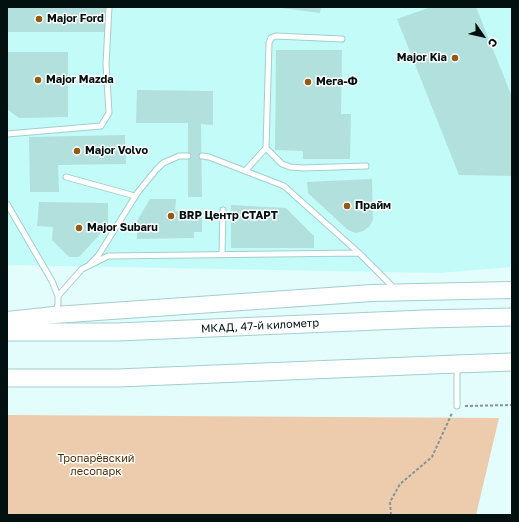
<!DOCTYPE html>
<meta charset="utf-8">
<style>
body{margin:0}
#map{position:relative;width:519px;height:522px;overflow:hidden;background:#e2fdfb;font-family:"Golos Text",sans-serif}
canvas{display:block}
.frame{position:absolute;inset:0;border:8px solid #02100f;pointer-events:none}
.north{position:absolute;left:463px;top:16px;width:40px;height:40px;-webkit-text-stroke:3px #fff;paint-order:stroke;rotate:124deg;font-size:11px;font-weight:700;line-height:16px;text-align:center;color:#02100f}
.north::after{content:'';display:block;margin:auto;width:14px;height:18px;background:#02100f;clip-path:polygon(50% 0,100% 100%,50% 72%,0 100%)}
</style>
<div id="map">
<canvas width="519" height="522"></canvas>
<div class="frame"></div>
<div class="north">С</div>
</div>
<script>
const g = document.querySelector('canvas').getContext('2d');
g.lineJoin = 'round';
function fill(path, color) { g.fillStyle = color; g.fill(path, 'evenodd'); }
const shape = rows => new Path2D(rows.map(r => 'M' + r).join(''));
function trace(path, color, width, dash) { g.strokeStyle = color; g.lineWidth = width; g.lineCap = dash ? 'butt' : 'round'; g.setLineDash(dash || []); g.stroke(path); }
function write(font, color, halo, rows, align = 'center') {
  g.font = font + ' "Golos Text",sans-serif'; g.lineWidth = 3; g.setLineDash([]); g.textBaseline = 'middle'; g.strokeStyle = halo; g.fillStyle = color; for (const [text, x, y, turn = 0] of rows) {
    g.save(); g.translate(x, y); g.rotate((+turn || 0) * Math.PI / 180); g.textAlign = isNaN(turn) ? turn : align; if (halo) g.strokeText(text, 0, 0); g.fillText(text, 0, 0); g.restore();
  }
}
fill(shape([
 [7,7,512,7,512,267,439,273,7,265]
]), '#c3fbf8');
fill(shape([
 [7,415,499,418,476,515,7,515]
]), '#ecccad');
fill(shape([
 [7,7,109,7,109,32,7,32],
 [282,7,321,7,320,13,282,8],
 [431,7,476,7,512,97,512,176,459,175,397,19],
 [276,50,342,50,341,114,351,114,350,159,303,159,303,151,275,150],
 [7,52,68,52,68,117,19,118,7,109],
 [137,90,213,91,213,125,201,124,202,197,188,197,188,123,136,123],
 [125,135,126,164,58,165,59,192,30,192,29,137],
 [372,179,373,220,369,227,363,231,356,233,348,230,308,193,307,182],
 [150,199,176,199,175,211,202,212,202,232,194,232,194,238,137,239,137,221],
 [39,202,108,203,108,225,105,224,104,230,79,257,69,257,52,240,53,227,37,226],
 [231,205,286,208,314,236,314,248,231,248]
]), '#b2e0dd');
const service = shape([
 [7,134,101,126,109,113,106,64,109,7],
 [266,148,282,164,290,167,303,168,366,166],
 [202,156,209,157,284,186,359,253],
 [245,171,266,148,269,43,271,38,276,36,342,39],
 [66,177,135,196],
 [7,204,52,281,58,296,58,304,56,312],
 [222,254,223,210],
 [90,264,98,256,138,192,156,170,163,163,170,160,179,156,188,156],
 [58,296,82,269,108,256,359,253,395,289],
 [457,367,457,406]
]);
const primary = shape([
 [7,320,54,315,372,293,512,290]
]);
const trunk = shape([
 [7,332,117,332,424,319,512,317],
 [7,378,118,378,457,364,512,362]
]);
trace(service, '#a2cfcc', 7);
trace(primary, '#a2cfcc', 18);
trace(trunk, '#a2cfcc', 19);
trace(shape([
 [465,406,512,405],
 [391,515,390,502,400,484,432,457,452,413]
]), '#819695', 2, [3, 2]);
trace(service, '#fff', 5);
trace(primary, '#fff', 16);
trace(trunk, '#fff', 17);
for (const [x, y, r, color] of [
 [39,19,4,"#935a15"],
 [455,58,4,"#935a15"],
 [38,80,4,"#935a15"],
 [308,82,4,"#935a15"],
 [77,151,4,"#935a15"],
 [347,206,4,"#935a15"],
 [171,216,4,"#935a15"],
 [79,228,4,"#935a15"]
]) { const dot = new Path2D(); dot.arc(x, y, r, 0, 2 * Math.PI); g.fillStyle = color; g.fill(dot); trace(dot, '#fff', 1.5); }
write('bold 11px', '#02100f', '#fff', [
 ["Major Ford",47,19],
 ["Major Kia",447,58,"right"],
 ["Major Mazda",46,80],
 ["Мега-Ф",316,82],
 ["Major Volvo",85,151],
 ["Прайм",355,206],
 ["BRP Центр СТАРТ",179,216],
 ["Major Subaru",87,228]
], 'left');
write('11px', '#02100f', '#fff', [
 ["МКАД, 47-й километр",260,326,-3]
]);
write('11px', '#512f05', '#fff', [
 ["Тропарёвский",96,459],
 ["лесопарк",96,472]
]);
</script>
